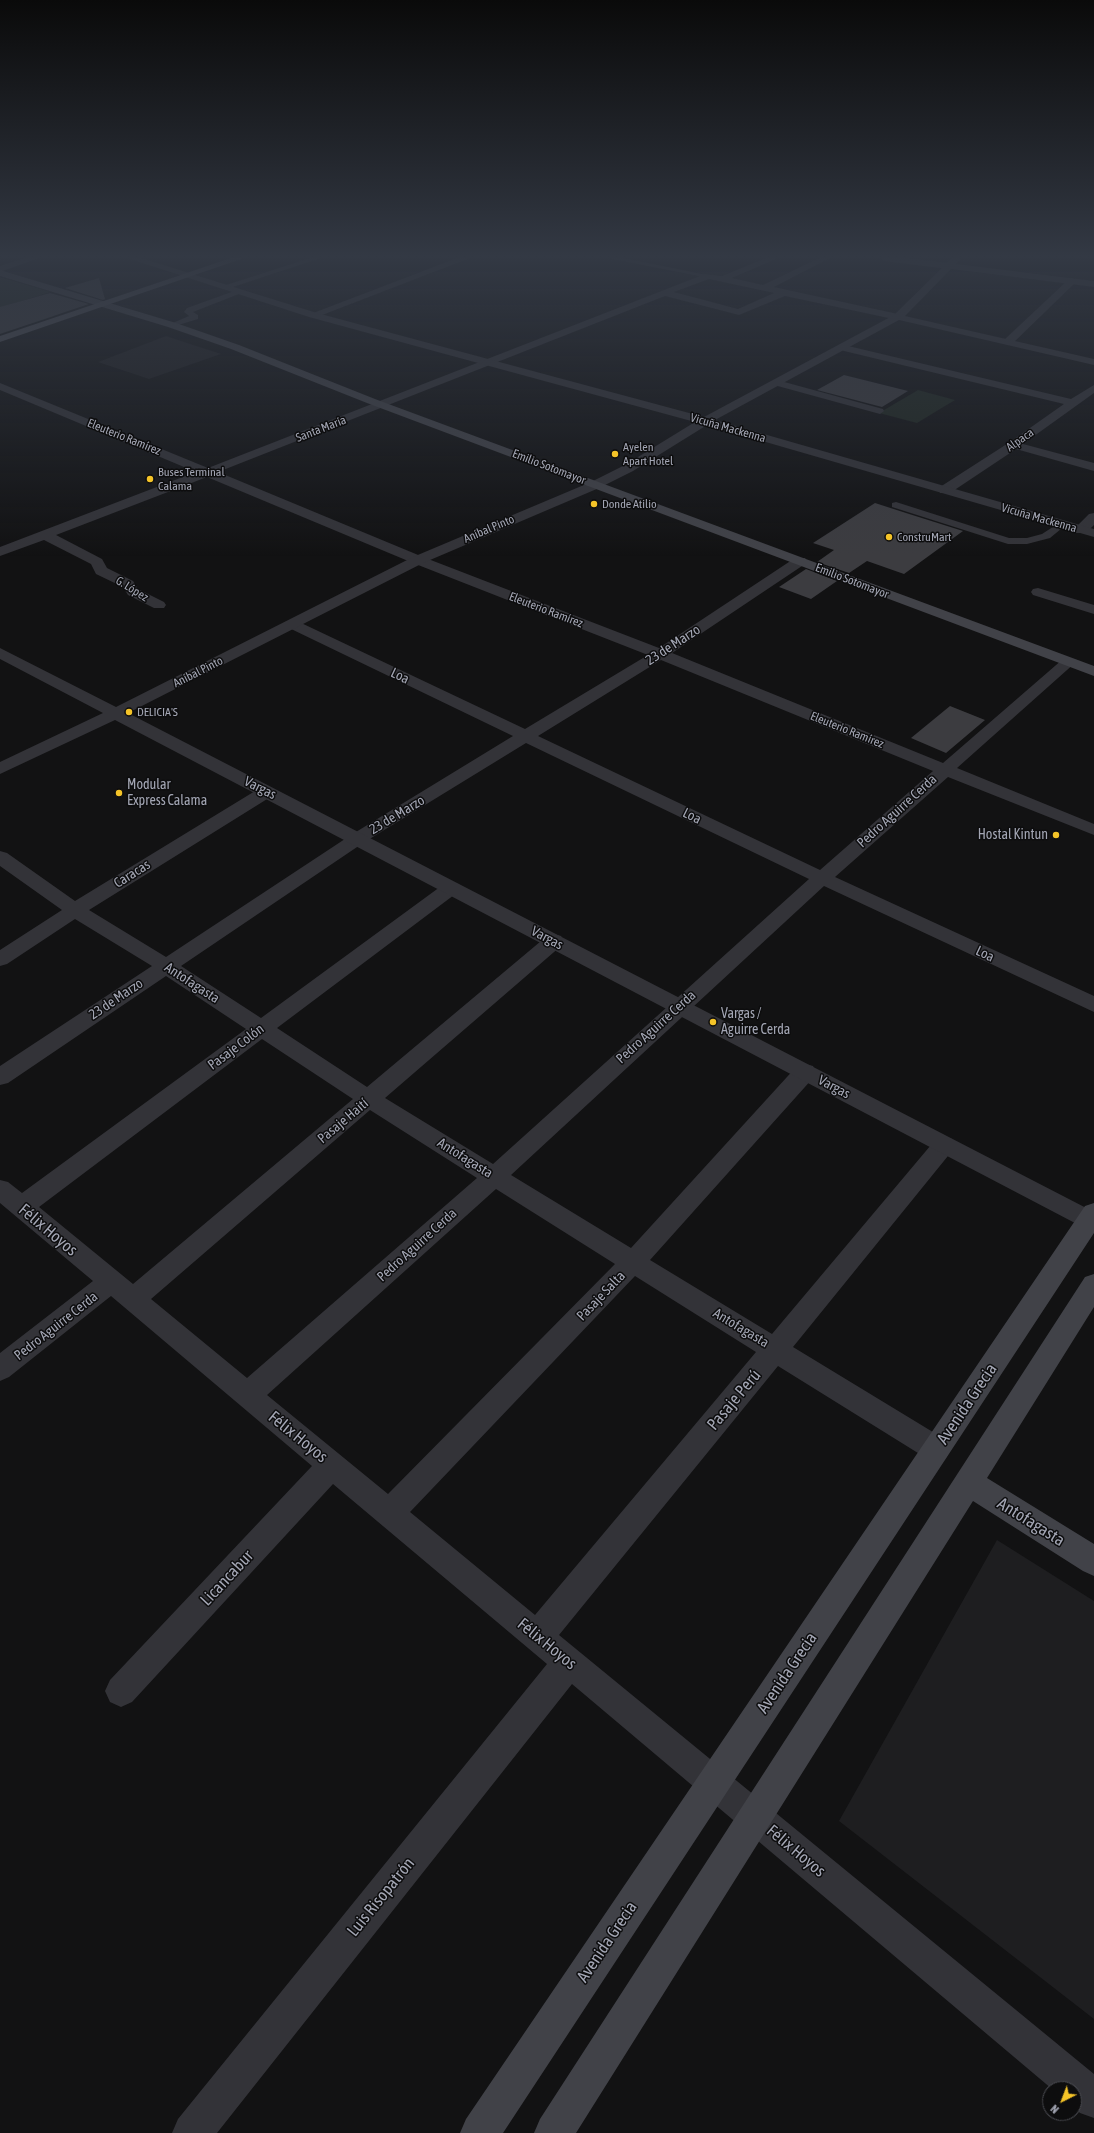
<!DOCTYPE html>
<meta charset="utf-8">
<style>
body{margin:0}
#map{position:relative;width:1094px;height:2133px;overflow:hidden;background:#121213;font-family:"Asap Condensed",sans-serif}
canvas{display:block}
.north{position:absolute;left:1042px;top:2081px;width:40px;height:40px;box-sizing:border-box;background:#0d0d0e;border:1px solid #494a50;border-radius:50%;rotate:222deg;font-size:11px;font-weight:700;line-height:16px;text-align:center;color:#a3a6b4}
.north::after{content:'';display:block;margin:auto;width:14px;height:18px;background:#f5c428;clip-path:polygon(50% 0,100% 100%,50% 72%,0 100%)}
</style>
<div id="map">
<canvas width="1094" height="2133"></canvas>
<div class="north">N</div>
</div>
<script>
const g = document.querySelector('canvas').getContext('2d');
g.lineJoin = 'round';
function fill(path, color) { g.fillStyle = color; g.fill(path, 'evenodd'); }
const shape = rows => new Path2D(rows.map(r => 'M' + r).join(''));
function trace(path, color, width, dash) { g.strokeStyle = color; g.lineWidth = width; g.lineCap = dash ? 'butt' : 'round'; g.setLineDash(dash || []); g.stroke(path); }
function write(font, color, halo, rows, align = 'center') {
  g.font = font + ' "Asap Condensed",sans-serif'; g.lineWidth = 3; g.setLineDash([]); g.textBaseline = 'middle'; g.strokeStyle = halo; g.fillStyle = color; for (const [text, x, y, turn = 0] of rows) {
    g.save(); g.translate(x, y); g.rotate((+turn || 0) * Math.PI / 180); g.textAlign = isNaN(turn) ? turn : align; if (halo) g.strokeText(text, 0, 0); g.fillText(text, 0, 0); g.restore();
  }
}
fill(shape([
 [166,336,221,354,149,379,98,362],
 [997,1540,1094,1601,1094,2019,839,1821]
]), '#1e1e20');
fill(shape([
 [0,277,51,292,12,304,54,316,30,324,0,316],
 [918,390,955,400,917,423,879,413]
]), '#1e261f');
fill(shape([
 [99,278,105,299,103,300,65,288],
 [50,293,89,304,0,334,0,307],
 [844,375,908,391,882,407,817,390],
 [875,503,906,513,963,531,904,574,867,561,849,573,817,562,834,550,813,543],
 [806,569,837,581,811,599,779,587],
 [950,706,985,720,946,753,911,738]
]), '#3c3c40');
fill(shape([
 [310,258,321,258,227,289,220,287,310,258],
 [608,258,623,258,712,276,708,278,608,258],
 [237,290,244,292,193,312,198,315,198,319,172,327,168,325,189,316,184,312,187,308,237,290],
 [777,380,883,409,884,411,880,414,774,385,773,383,777,380],
 [896,502,1009,538,1027,538,1042,534,1062,521,1067,524,1050,538,1027,544,1008,544,892,507,892,503,896,502]
]), '#333338');
fill(shape([
 [457,258,470,258,317,317,309,317,308,315,457,258],
 [766,258,778,258,732,278,763,285,819,258,830,258,774,287,898,314,903,317,898,320,785,296,739,315,665,296,218,472,423,557,659,648,795,558,805,558,807,561,805,564,672,653,943,763,1063,659,1068,657,1073,659,1076,662,957,768,1094,824,1094,835,948,777,835,877,1094,996,1094,1012,824,886,511,1175,631,1248,797,1066,805,1064,813,1066,816,1072,813,1078,650,1260,772,1334,936,1139,944,1136,952,1139,956,1145,952,1151,793,1347,946,1440,950,1449,946,1458,936,1462,926,1458,778,1366,559,1635,1094,2074,1094,2118,1080,2113,1074,2107,1074,2089,1052,2089,572,1684,217,2133,172,2133,178,2119,547,1664,333,1484,132,1702,121,1707,110,1702,105,1691,110,1680,312,1466,111,1296,9,1377,0,1381,0,1353,93,1281,0,1203,0,1180,8,1182,22,1193,246,1029,166,976,8,1083,0,1085,0,1066,152,966,75,919,7,964,0,966,0,950,62,910,0,866,0,851,7,853,75,901,260,788,266,787,272,788,275,792,272,796,89,910,166,957,351,835,513,736,287,627,285,624,287,621,297,621,525,729,648,655,413,563,207,477,56,535,102,559,107,568,133,581,138,589,164,602,166,605,164,608,154,608,128,595,123,587,96,574,91,564,44,540,0,556,0,547,196,472,0,390,0,383,208,468,705,274,722,276,766,258],
 [709,279,774,293,738,309,674,292,709,279],
 [661,660,933,771,820,870,538,736,661,660],
 [526,743,809,879,493,1164,385,1098,561,946,564,941,561,936,554,934,547,936,367,1087,277,1028,458,892,461,888,458,884,451,882,444,884,261,1018,181,966,363,843,526,743],
 [262,1039,353,1099,133,1284,39,1207,262,1039],
 [370,1110,477,1178,247,1378,151,1299,370,1110],
 [496,1189,615,1264,388,1494,267,1395,496,1189],
 [635,1276,756,1352,535,1615,410,1512,635,1276],
 [880,258,907,258,949,263,954,266,949,269,884,261,880,258],
 [1072,278,1077,281,1075,283,1012,344,1004,344,1003,342,1004,340,1069,279,1072,278],
 [844,345,1071,399,1094,385,1094,393,1023,444,1094,463,1094,471,1016,449,950,493,940,493,939,490,940,487,1010,442,1064,404,840,350,839,348,844,345],
 [1094,513,1094,525,1086,533,1076,533,1074,530,1076,527,1089,514,1094,513],
 [1038,588,1094,605,1094,614,1033,595,1031,592,1033,589,1038,588]
]), '#333338');
fill(shape([
 [25,258,39,258,0,272,0,266,25,258],
 [127,258,141,258,317,313,704,417,894,315,952,258,961,258,956,264,1094,281,1094,287,951,269,905,316,1094,359,1094,365,899,320,715,420,1094,529,1094,537,707,425,633,471,599,488,423,563,128,713,1094,1212,1094,1233,115,720,0,774,0,762,103,713,0,659,0,648,116,707,413,557,591,482,625,465,695,422,309,317,127,258]
]), '#333338');
fill(shape([
 [0,270,176,323,239,345,375,399,1094,666,1094,676,367,403,231,349,168,327,0,276,0,270],
 [1094,1203,1094,1233,503,2133,460,2133,466,2119,1085,1206,1094,1203],
 [1094,1274,1094,1307,987,1478,1094,1544,1094,1576,1083,1571,973,1501,576,2133,534,2133,540,2119,958,1473,1085,1277,1094,1274]
]), '#414248');
fill(shape([
 [231,258,244,258,0,342,0,336,231,258]
]), '#4f5057');
const sky = g.createLinearGradient(0, 0, 0, 557);
sky.addColorStop(0, '#0a0a0a');
sky.addColorStop(0.46, '#333944');
sky.addColorStop(1, '#33394400');
g.fillStyle = sky;
g.fillRect(0, 0, 1094, 557);
for (const [x, y, r, color] of [
 [615,454,4,"#f5c428"],
 [150,479,4,"#f5c428"],
 [594,504,4,"#f5c428"],
 [889,537,4,"#f5c428"],
 [129,712,4,"#f5c428"],
 [119,793,4,"#f5c428"],
 [1056,835,4,"#f5c428"],
 [713,1022,4,"#f5c428"]
]) { const dot = new Path2D(); dot.arc(x, y, r, 0, 2 * Math.PI); g.fillStyle = color; g.fill(dot); trace(dot, '#0d0d0e', 1.5); }
write('12px', '#a3a6b4', '#0d0d0e', [
 ["Vicuña Mackenna",728,428,16],
 ["Santa María",321,429,-21],
 ["Eleuterio Ramírez",124,437,22],
 ["Alpaca",1020,440,-35],
 ["Emilio Sotomayor",549,467,21],
 ["Vicuña Mackenna",1039,518,16],
 ["Aníbal Pinto",489,529,-23],
 ["Emilio Sotomayor",852,581,21],
 ["G. López",132,589,32],
 ["Eleuterio Ramírez",546,610,21],
 ["Aníbal Pinto",198,672,-27],
 ["Eleuterio Ramírez",847,730,22]
]);
write('12px', '#a3a6b4', '#0d0d0e', [
 ["Ayelen",623,447],
 ["Apart Hotel",623,461],
 ["Buses Terminal",158,472],
 ["Calama",158,486],
 ["Donde Atilio",602,504],
 ["ConstruMart",897,537],
 ["DELICIA'S",137,712]
], 'left');
write('14px', '#a3a6b4', '#0d0d0e', [
 ["23 de Marzo",673,645,-33],
 ["Loa",400,676,25],
 ["Vargas",260,788,27],
 ["Pedro Aguirre Cerda",897,811,-42],
 ["23 de Marzo",397,815,-31],
 ["Loa",692,816,26],
 ["Caracas",132,874,-32],
 ["Vargas",547,938,28],
 ["Loa",985,954,25],
 ["Antofagasta",192,983,33],
 ["23 de Marzo",116,999,-34],
 ["Pedro Aguirre Cerda",656,1027,-42],
 ["Pasaje Colón",236,1047,-37],
 ["Vargas",834,1087,28],
 ["Pasaje Haití",343,1121,-40],
 ["Antofagasta",465,1158,32],
 ["Pedro Aguirre Cerda",417,1245,-42],
 ["Pasaje Salta",601,1296,-46],
 ["Pedro Aguirre Cerda",56,1326,-38],
 ["Antofagasta",741,1328,31]
]);
write('14px', '#a3a6b4', '#0d0d0e', [
 ["Modular",127,785],
 ["Express Calama",127,801],
 ["Hostal Kintun",1048,835,"right"],
 ["Vargas /",721,1014],
 ["Aguirre Cerda",721,1030]
], 'left');
write('17px', '#a3a6b4', '#0d0d0e', [
 ["Félix Hoyos",48,1230,40],
 ["Pasaje Perú",734,1400,-50],
 ["Avenida Grecia",967,1404,-56],
 ["Félix Hoyos",298,1437,39],
 ["Antofagasta",1031,1522,32],
 ["Licancabur",227,1578,-47],
 ["Félix Hoyos",547,1644,39],
 ["Avenida Grecia",787,1673,-56],
 ["Félix Hoyos",796,1851,40],
 ["Luis Risopatrón",381,1897,-51],
 ["Avenida Grecia",607,1942,-56]
]);
</script>
